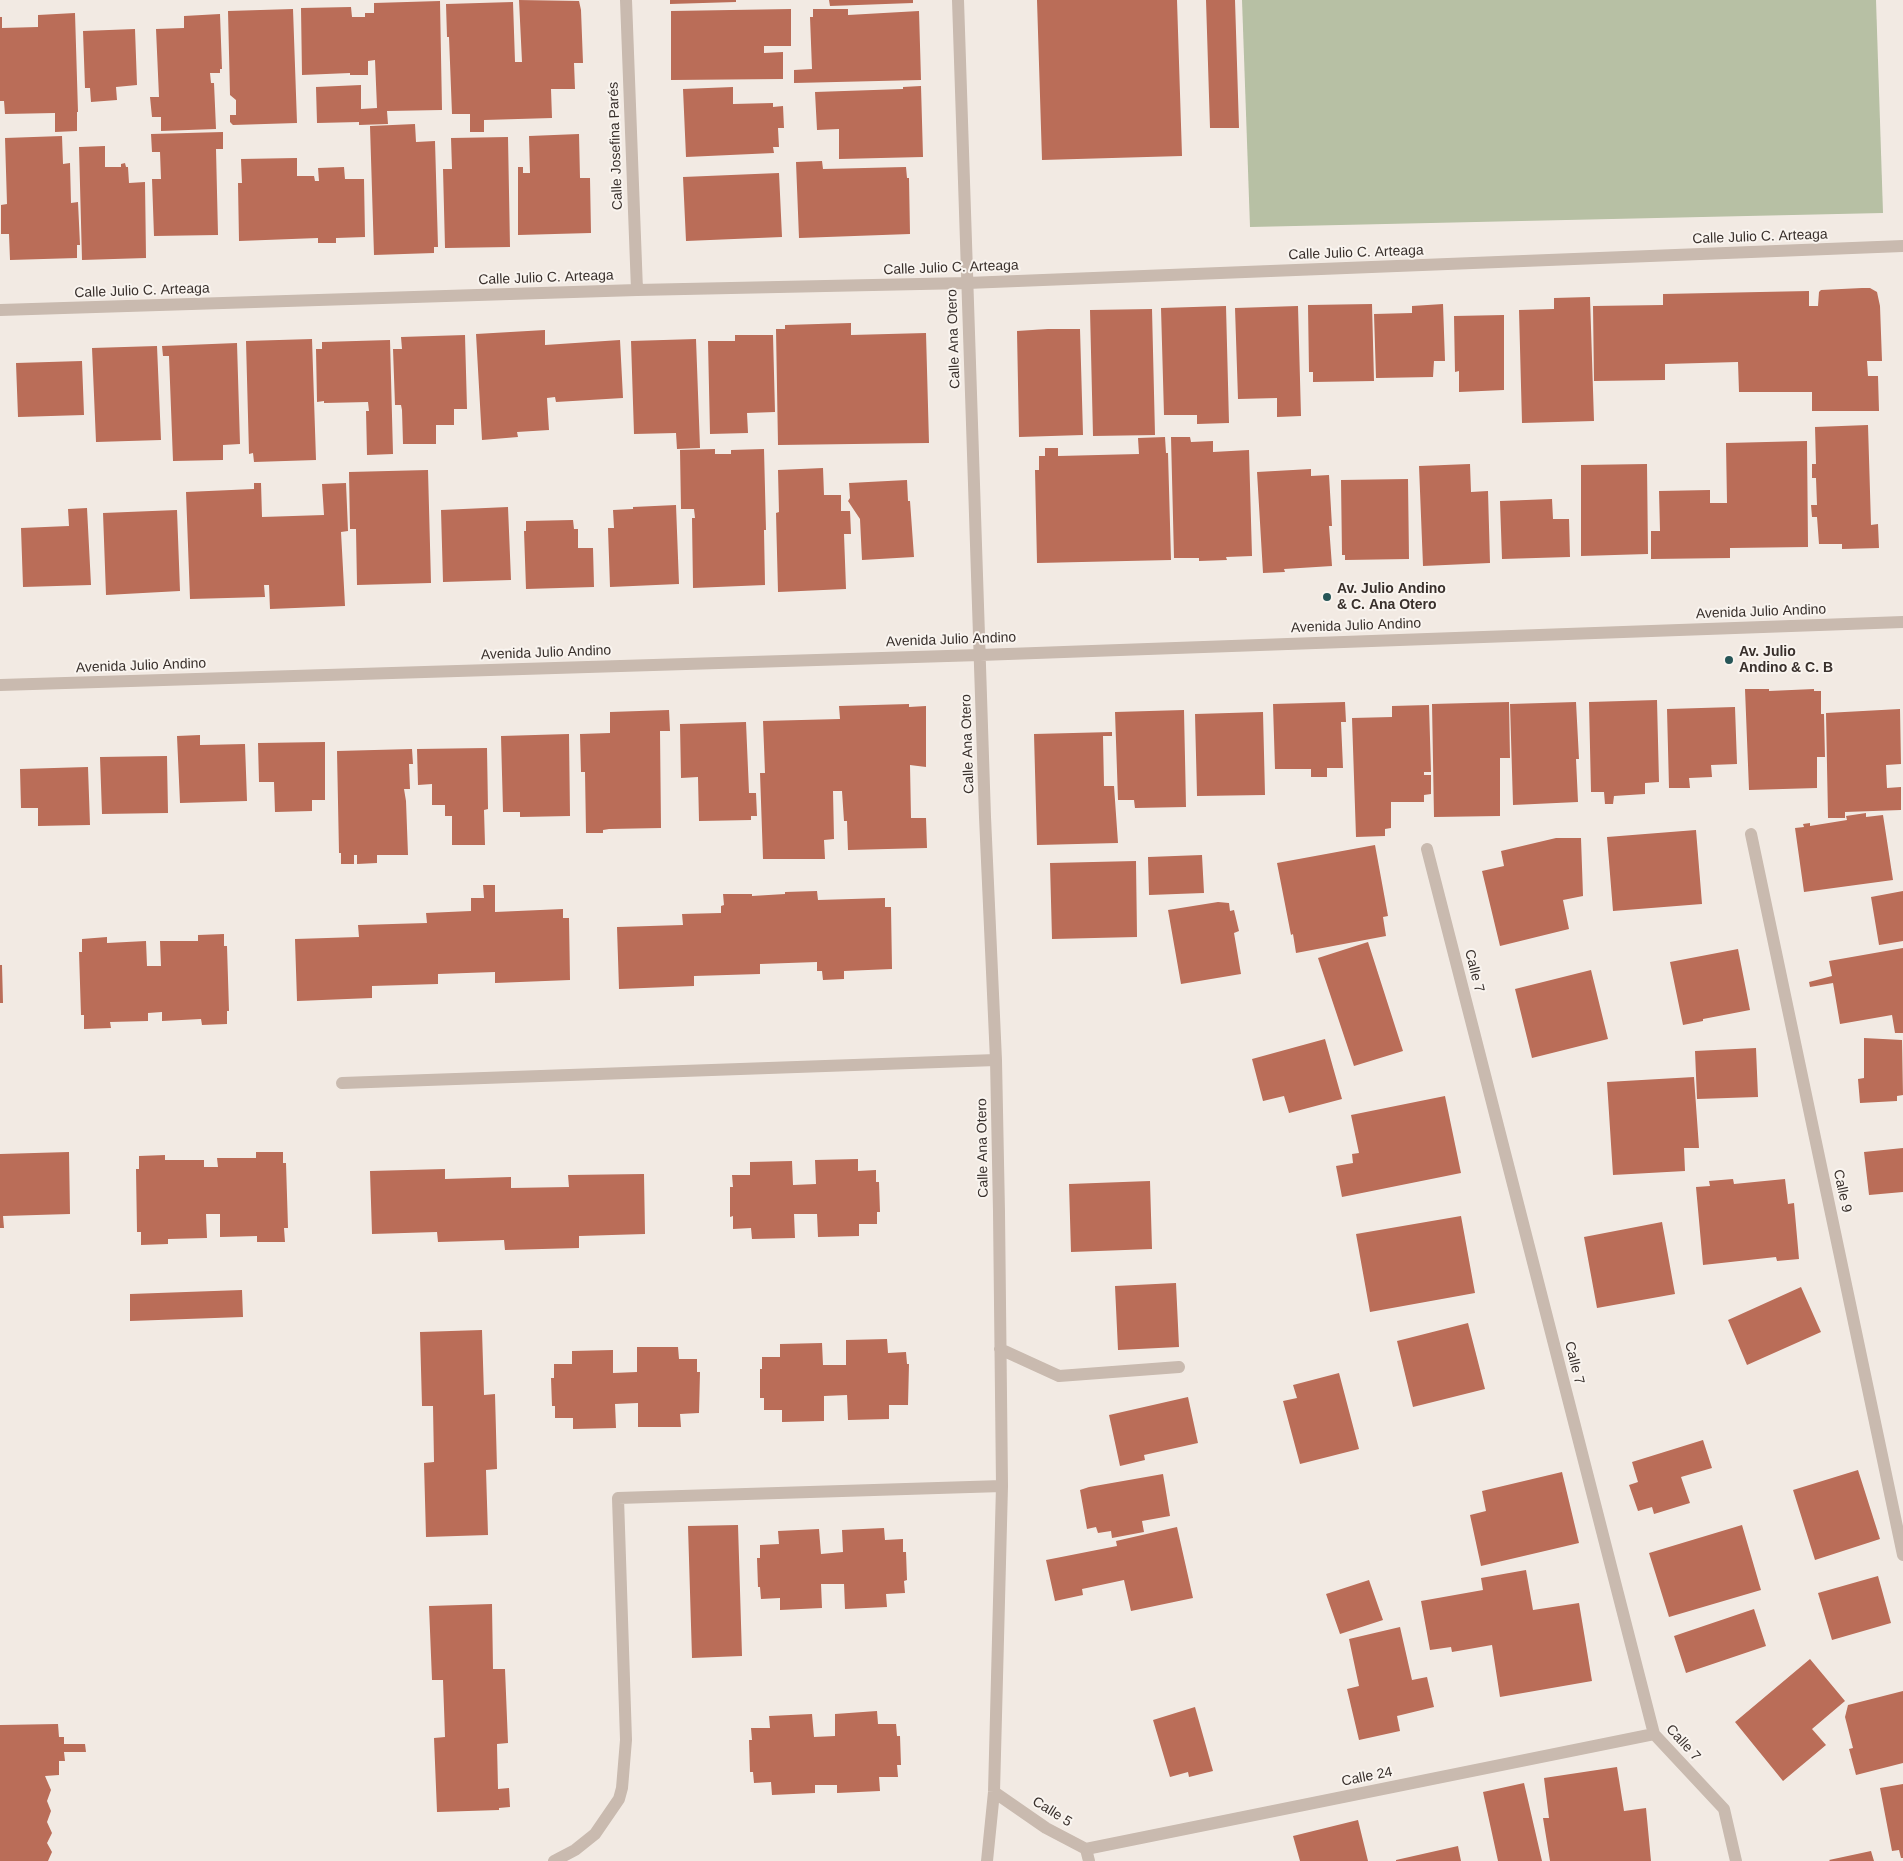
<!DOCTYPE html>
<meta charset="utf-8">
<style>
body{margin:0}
canvas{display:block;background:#f2eae3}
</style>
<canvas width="1903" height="1861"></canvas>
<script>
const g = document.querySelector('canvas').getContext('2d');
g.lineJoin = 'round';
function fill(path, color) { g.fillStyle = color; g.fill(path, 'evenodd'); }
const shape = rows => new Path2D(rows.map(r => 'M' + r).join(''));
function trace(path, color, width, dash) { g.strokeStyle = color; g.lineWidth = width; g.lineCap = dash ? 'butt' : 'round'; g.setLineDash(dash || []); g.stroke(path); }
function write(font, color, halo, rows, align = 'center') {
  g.font = font + ' Arial,sans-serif'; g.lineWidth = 4; g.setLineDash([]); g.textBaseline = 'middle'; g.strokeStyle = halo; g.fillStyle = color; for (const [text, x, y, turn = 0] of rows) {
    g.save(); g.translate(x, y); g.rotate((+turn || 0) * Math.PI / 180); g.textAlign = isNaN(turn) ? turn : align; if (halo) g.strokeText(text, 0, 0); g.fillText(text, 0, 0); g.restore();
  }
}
fill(shape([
 [1242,0,1876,0,1883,213,1250,227]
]), '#b7c0a4');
fill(shape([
 [519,0,579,1,581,10,583,63,574,63,575,89,551,89,552,118,484,120,484,132,470,132,470,114,452,114,449,37,447,37,446,4,513,2,515,62,522,62],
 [670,0,736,0,736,2,670,4],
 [829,0,913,0,913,3,830,6],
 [1037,0,1177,0,1182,156,1042,160],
 [1206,0,1235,0,1239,128,1210,128],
 [440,1,442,110,387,111,388,124,359,125,359,122,317,123,316,87,361,85,361,109,377,108,375,60,368,61,368,75,350,75,350,73,302,75,301,8,351,7,352,17,365,17,365,13,374,13,374,3],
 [293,9,297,123,233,125,230,122,230,115,236,115,236,100,230,95,228,11],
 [791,9,791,46,764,46,764,53,783,52,783,79,671,80,671,11],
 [813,9,848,9,848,15,919,11,921,80,794,83,794,70,812,69,810,17,813,17],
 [75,13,78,112,77,112,77,131,55,132,55,113,5,114,4,101,0,101,0,17,2,17,2,28,38,27,38,15],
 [220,14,222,69,220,69,220,73,210,73,211,83,214,83,216,129,161,131,161,117,152,117,150,97,159,97,156,29,184,28,184,16],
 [135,29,137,85,116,87,117,100,91,102,90,88,85,88,83,31],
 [921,86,923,157,839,159,839,129,817,130,815,92,903,89,903,87],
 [733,87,733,104,773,103,773,107,783,106,784,128,778,128,779,147,773,147,774,153,686,157,683,89],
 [415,124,416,142,435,141,438,247,434,247,434,253,374,255,370,126],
 [223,132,223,149,216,149,218,235,154,236,152,179,161,179,160,152,152,152,151,134],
 [579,134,580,178,590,178,591,233,518,235,518,167,523,167,523,173,530,173,529,136],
 [62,136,63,164,70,163,71,203,78,202,80,245,77,245,77,258,10,260,9,234,1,234,1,205,7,204,5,138],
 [508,137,510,247,445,248,443,169,452,169,451,138],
 [105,146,105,167,121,167,121,164,125,163,126,167,128,167,129,183,145,182,146,258,82,260,79,147],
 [297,158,297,176,314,176,315,181,319,181,318,168,344,167,345,179,364,179,365,237,336,238,336,243,318,243,318,238,239,241,238,183,242,183,241,159],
 [822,161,823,169,906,167,907,178,909,178,910,234,799,238,796,162],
 [779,173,782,237,686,241,683,177],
 [1862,288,1870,288,1877,292,1880,306,1882,361,1867,361,1868,376,1878,376,1879,411,1812,411,1812,392,1739,392,1738,362,1665,364,1665,380,1594,381,1593,306,1663,305,1663,294,1809,291,1809,306,1818,306,1819,292,1821,290],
 [1590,297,1594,421,1522,423,1519,310,1554,309,1554,298],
 [1372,304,1374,381,1313,382,1313,372,1309,372,1308,305],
 [1443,304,1445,361,1434,361,1433,377,1376,378,1374,314,1412,313,1412,306],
 [1226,306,1229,423,1197,424,1197,415,1164,415,1161,308],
 [1298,306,1301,416,1277,417,1277,398,1238,399,1235,308],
 [1152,309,1155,435,1093,436,1090,310],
 [1504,315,1504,390,1459,392,1459,371,1455,372,1454,316],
 [851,323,851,335,926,333,929,443,778,445,776,329,785,329,785,325],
 [1048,329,1080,329,1083,435,1019,437,1017,331],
 [545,330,545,345,620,340,623,398,556,402,555,397,547,398,549,430,517,432,518,437,482,440,476,334],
 [465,335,467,409,454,409,454,425,436,425,436,444,403,444,402,410,401,405,395,405,393,349,402,349,401,337],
 [735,335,773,335,775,412,747,413,748,433,710,434,708,341,735,341],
 [312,339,316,460,254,462,253,453,249,454,246,341],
 [696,339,700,448,677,449,676,433,634,434,631,341],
 [390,340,393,454,367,455,366,411,369,411,368,402,324,403,324,401,317,402,316,349,322,349,322,342],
 [237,343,240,444,223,445,223,460,173,461,169,356,163,356,162,346],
 [157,346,161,440,96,442,92,348],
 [82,361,84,415,18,417,16,363],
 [1868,425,1871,525,1878,524,1879,548,1842,549,1842,544,1819,544,1817,517,1812,517,1811,505,1817,505,1816,478,1812,478,1812,464,1816,464,1815,427],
 [1165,437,1166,453,1168,453,1171,560,1037,563,1035,470,1039,470,1039,456,1045,456,1045,448,1058,448,1058,456,1139,454,1138,438],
 [1171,437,1190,437,1191,442,1213,441,1213,452,1249,450,1252,556,1226,557,1227,560,1199,561,1199,558,1174,558],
 [1807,441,1808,547,1730,548,1730,558,1651,559,1651,531,1660,531,1659,491,1710,490,1710,503,1727,503,1726,443],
 [715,449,715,454,731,454,731,450,764,449,766,530,764,530,765,585,693,588,692,518,695,518,694,509,681,509,680,450],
 [1470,464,1471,492,1488,491,1490,563,1423,566,1419,466],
 [1647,464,1648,554,1581,556,1581,465],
 [823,468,824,495,841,495,841,511,850,511,851,534,844,534,846,589,778,592,776,513,779,512,778,470],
 [1311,469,1311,476,1329,475,1332,526,1329,526,1332,566,1284,569,1285,572,1263,573,1257,472],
 [428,470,431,583,357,585,356,529,350,529,349,472],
 [1408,479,1409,559,1345,560,1345,555,1342,555,1341,480],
 [907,480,908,501,910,501,914,557,862,560,860,519,848,501,850,498,849,483],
 [254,483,261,483,262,517,324,515,322,484,346,483,348,531,341,532,345,606,270,609,269,585,264,585,265,597,190,599,186,492,254,489],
 [1552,499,1553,519,1569,519,1570,557,1502,559,1500,501],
 [676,505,679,584,610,587,608,528,614,528,613,510,633,509,633,507],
 [508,507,511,580,443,582,441,510],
 [87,508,91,585,23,587,21,528,69,526,68,509],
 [177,510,180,591,106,595,103,513],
 [573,520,574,529,578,529,578,548,593,548,594,587,526,589,524,531,526,531,526,521],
 [1745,689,1769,689,1769,691,1814,689,1814,691,1821,691,1821,714,1824,714,1825,757,1817,757,1817,788,1749,790],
 [1657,700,1659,782,1645,783,1645,794,1614,796,1613,804,1605,804,1604,792,1591,792,1589,702],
 [1345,702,1346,722,1341,722,1343,768,1327,768,1327,777,1311,777,1311,769,1275,769,1273,704],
 [1509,702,1510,758,1500,758,1500,816,1434,817,1432,704],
 [1576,702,1579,759,1576,759,1578,802,1513,805,1510,704],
 [909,704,909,707,926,706,926,767,910,765,911,818,926,818,927,848,848,850,847,821,844,821,842,791,833,791,834,839,824,840,825,859,763,859,760,773,765,773,763,721,840,719,839,706],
 [1429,705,1431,772,1424,772,1424,775,1431,775,1431,794,1424,795,1424,802,1391,802,1391,828,1385,829,1385,836,1356,837,1352,718,1392,717,1392,706],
 [1735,707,1737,764,1711,765,1712,777,1689,778,1690,788,1669,788,1667,709],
 [1900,709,1901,764,1886,765,1887,788,1901,787,1901,810,1845,812,1845,818,1828,818,1826,713],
 [669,710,670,731,660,731,661,828,609,829,603,830,603,833,586,833,585,772,581,772,580,734,610,733,610,712],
 [1184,710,1186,807,1135,808,1134,800,1118,800,1115,712],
 [1263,712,1265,795,1197,796,1195,714],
 [746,722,749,793,756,793,757,816,751,816,751,820,699,821,698,777,681,778,680,724],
 [1112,732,1112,736,1103,736,1104,786,1114,786,1118,843,1037,845,1034,734],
 [569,734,570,816,520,817,520,812,503,812,501,736],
 [200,735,200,745,245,744,247,801,180,803,177,736],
 [325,742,325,800,312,800,312,811,275,812,274,782,259,782,258,743],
 [487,748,488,809,484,810,485,845,452,845,452,816,445,816,445,805,432,805,432,784,418,785,417,749],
 [412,749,413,764,409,764,410,789,404,789,406,801,408,855,377,855,377,863,357,864,357,855,354,855,354,864,341,864,341,853,339,853,337,751],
 [167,756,168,813,102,814,100,757],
 [88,767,90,825,38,826,38,808,21,808,20,769],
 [1866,813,1866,817,1883,815,1893,880,1804,892,1795,828,1804,827,1803,824,1810,823,1810,826,1847,820,1846,816],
 [1696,830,1702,904,1613,911,1607,837],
 [1556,838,1581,838,1583,896,1563,900,1569,929,1500,946,1482,871,1504,866,1501,851],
 [1375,845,1388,916,1383,917,1386,936,1296,953,1293,934,1291,935,1277,863],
 [1202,855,1204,893,1149,895,1148,857],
 [1136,861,1137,937,1052,939,1050,863],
 [483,885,495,885,495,912,563,909,563,918,569,918,570,980,495,983,495,972,438,974,438,984,372,986,372,998,297,1001,295,939,359,937,358,925,427,923,426,913,471,911,471,898,484,898],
 [817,891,818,900,885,898,885,907,891,907,892,969,844,971,844,979,823,980,822,971,817,971,817,962,760,964,760,974,694,976,694,986,619,989,617,927,683,925,682,914,721,913,721,906,724,905,723,894,752,894,752,896,785,894,785,892],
 [1903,891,1903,941,1879,945,1871,897],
 [1218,902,1229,903,1230,911,1234,910,1239,931,1234,933,1241,974,1181,984,1168,910],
 [224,934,224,946,227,946,229,1011,227,1011,227,1024,202,1025,201,1019,162,1021,162,1012,148,1013,148,1021,110,1022,111,1028,84,1029,84,1015,81,1015,79,952,82,952,82,939,107,937,107,943,146,941,147,966,161,966,160,941,198,941,198,935],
 [1368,942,1403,1051,1354,1066,1318,958],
 [1903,948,1903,1033,1895,1033,1892,1015,1840,1024,1833,983,1810,987,1809,982,1832,976,1829,961],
 [1738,949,1750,1010,1703,1019,1703,1021,1683,1025,1670,962],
 [0,965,2,965,3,1003,0,1003],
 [1591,970,1608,1039,1532,1058,1515,989],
 [1864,1038,1902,1040,1903,1095,1897,1096,1897,1101,1860,1103,1858,1079,1864,1078],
 [1325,1039,1342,1099,1289,1113,1284,1096,1263,1101,1252,1059],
 [1756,1048,1758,1097,1697,1099,1695,1051],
 [1694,1077,1699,1148,1684,1148,1685,1171,1613,1175,1607,1082],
 [1445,1096,1461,1173,1342,1197,1336,1166,1353,1163,1352,1154,1359,1153,1351,1115],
 [1903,1148,1903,1192,1869,1195,1864,1152],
 [69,1152,70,1214,3,1216,4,1228,0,1228,0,1154],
 [256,1152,283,1152,283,1163,286,1163,288,1228,284,1228,285,1242,257,1242,257,1236,220,1237,220,1214,206,1214,207,1238,168,1239,168,1244,141,1245,141,1232,137,1232,136,1169,139,1169,139,1156,165,1155,165,1160,204,1160,204,1167,218,1167,217,1158,256,1158],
 [858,1159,858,1171,876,1170,876,1182,879,1182,880,1212,877,1212,877,1224,859,1224,859,1236,818,1237,817,1214,794,1214,795,1238,752,1239,751,1228,733,1229,733,1216,730,1217,730,1187,733,1187,732,1175,750,1175,750,1162,792,1161,793,1185,816,1184,815,1160],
 [445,1169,445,1179,511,1177,511,1188,569,1187,568,1175,644,1174,645,1234,579,1236,579,1248,505,1250,504,1240,438,1242,437,1232,372,1234,370,1171],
 [1733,1179,1734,1184,1785,1179,1788,1204,1794,1203,1799,1259,1777,1261,1776,1257,1703,1265,1696,1187,1710,1186,1709,1181],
 [1150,1181,1152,1249,1071,1252,1069,1184],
 [1461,1216,1475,1293,1370,1312,1356,1234],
 [1662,1222,1675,1294,1597,1308,1584,1237],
 [1176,1283,1179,1347,1118,1350,1115,1286],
 [1801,1287,1821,1332,1747,1365,1728,1320],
 [242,1290,243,1317,130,1321,130,1294],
 [1468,1323,1485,1389,1413,1407,1397,1341],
 [482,1330,484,1395,495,1394,497,1469,486,1470,488,1535,426,1537,424,1463,434,1462,433,1406,422,1406,420,1332],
 [887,1339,888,1353,906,1352,907,1364,909,1364,908,1405,889,1405,889,1419,848,1420,847,1395,824,1396,824,1421,782,1422,782,1410,764,1410,764,1398,760,1398,760,1369,762,1369,762,1357,780,1357,780,1344,822,1343,823,1365,846,1365,846,1340],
 [637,1347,678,1347,679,1359,697,1359,697,1372,700,1372,699,1413,680,1414,681,1427,638,1427,638,1403,615,1404,616,1428,573,1429,573,1418,555,1418,555,1406,552,1406,551,1378,554,1378,554,1364,572,1364,572,1351,613,1350,613,1373,637,1372],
 [1339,1373,1359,1449,1300,1464,1283,1401,1297,1398,1293,1385],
 [1188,1397,1198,1443,1144,1455,1145,1460,1120,1466,1109,1415],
 [1703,1440,1712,1468,1681,1477,1690,1503,1654,1514,1652,1507,1638,1511,1629,1485,1638,1482,1632,1462],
 [1858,1470,1880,1539,1815,1560,1793,1490],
 [1562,1472,1579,1543,1481,1566,1470,1515,1486,1511,1482,1491],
 [1163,1474,1170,1516,1142,1521,1144,1532,1112,1538,1111,1531,1098,1533,1096,1527,1087,1529,1080,1490,1089,1487],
 [738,1525,742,1656,692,1658,688,1526],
 [1742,1525,1761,1590,1669,1617,1649,1553],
 [1177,1527,1193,1598,1131,1611,1124,1580,1082,1589,1083,1595,1055,1601,1046,1560,1117,1546,1116,1541],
 [884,1528,885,1540,903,1539,903,1552,906,1552,907,1580,904,1581,905,1593,886,1594,887,1607,845,1609,844,1584,821,1584,822,1608,780,1610,780,1598,761,1599,760,1587,758,1587,757,1558,760,1558,760,1545,779,1544,778,1531,819,1529,821,1554,843,1552,842,1530],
 [1526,1570,1533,1610,1579,1603,1592,1681,1500,1697,1492,1645,1452,1652,1451,1647,1430,1650,1421,1601,1483,1590,1481,1578],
 [1878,1576,1891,1623,1832,1640,1818,1593],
 [1369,1580,1383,1620,1340,1634,1326,1594],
 [492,1604,493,1669,505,1669,508,1743,497,1744,498,1789,509,1788,510,1807,499,1808,499,1810,437,1812,434,1738,445,1737,443,1680,432,1680,429,1606],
 [1754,1609,1766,1646,1686,1673,1674,1636],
 [1400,1627,1412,1680,1427,1677,1434,1707,1397,1716,1400,1731,1359,1740,1347,1689,1359,1686,1349,1639],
 [1810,1659,1845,1701,1812,1729,1826,1745,1783,1781,1735,1722],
 [1903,1691,1903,1763,1856,1775,1849,1749,1853,1748,1845,1717,1848,1705],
 [1195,1707,1213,1771,1189,1777,1188,1772,1170,1777,1153,1720],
 [877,1711,878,1724,896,1724,897,1736,900,1736,901,1765,897,1765,898,1777,879,1777,880,1791,837,1793,837,1785,815,1785,815,1793,772,1795,771,1782,754,1783,753,1772,750,1772,749,1740,752,1740,751,1728,770,1728,769,1716,812,1714,814,1737,835,1736,835,1714],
 [58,1724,59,1737,64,1737,64,1744,85,1744,86,1752,64,1752,65,1761,59,1761,59,1775,45,1776,51,1790,47,1801,51,1811,47,1822,52,1833,47,1843,52,1852,48,1861,0,1861,0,1725],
 [1617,1767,1624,1811,1646,1808,1651,1861,1550,1861,1543,1818,1549,1818,1544,1778],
 [1524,1783,1542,1861,1498,1861,1483,1792],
 [1903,1784,1903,1858,1901,1858,1899,1850,1892,1851,1880,1788],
 [1358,1820,1368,1861,1300,1861,1293,1836],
 [1458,1846,1461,1861,1396,1861,1396,1860],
 [1871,1851,1874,1861,1830,1861,1829,1860]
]), '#ba6d58');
trace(shape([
 [626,0,637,290],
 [958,0,985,817,996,1060,999,1212,1002,1486,994,1792,987,1861],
 [0,310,637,290,967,283,1903,246],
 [0,685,980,655,1903,622],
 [1751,834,1903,1555],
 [1427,849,1654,1734,1724,1809,1736,1861],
 [342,1083,996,1060],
 [1000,1349,1059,1376,1179,1367],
 [994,1792,1046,1828,1086,1849,1089,1861],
 [1086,1849,1654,1734],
 [554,1861,575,1850,595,1834,619,1799,622,1788,626,1740,618,1498,1002,1486]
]), '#c9baaf', 12);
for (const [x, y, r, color] of [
 [1327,597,5,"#265557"],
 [1729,660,5,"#265557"]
]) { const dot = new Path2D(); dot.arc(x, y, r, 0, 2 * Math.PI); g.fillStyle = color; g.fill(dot); trace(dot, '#f9f4ef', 2); }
write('14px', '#39302c', '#f9f4ef', [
 ["Calle Josefina Parés",616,146,-92],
 ["Calle Julio C. Arteaga",1760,237,-2],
 ["Calle Julio C. Arteaga",1356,253,-2],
 ["Calle Julio C. Arteaga",951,268,-2],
 ["Calle Julio C. Arteaga",546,278,-2],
 ["Calle Julio C. Arteaga",142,291,-2],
 ["Calle Ana Otero",954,339,-92],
 ["Avenida Julio Andino",1761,612,-2],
 ["Avenida Julio Andino",1356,626,-2],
 ["Avenida Julio Andino",951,640,-2],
 ["Avenida Julio Andino",546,653,-2],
 ["Avenida Julio Andino",141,666,-2],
 ["Calle Ana Otero",968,744,-92],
 ["Calle 7",1474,971,76],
 ["Calle Ana Otero",983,1148,-91],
 ["Calle 9",1842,1191,78],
 ["Calle 7",1574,1363,76],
 ["Calle 7",1683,1743,48],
 ["Calle 24",1367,1777,-11],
 ["Calle 5",1052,1812,32]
]);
write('bold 14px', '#39302c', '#f9f4ef', [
 ["Av. Julio Andino",1337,589],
 ["& C. Ana Otero",1337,605],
 ["Av. Julio",1739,652],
 ["Andino & C. B",1739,668]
], 'left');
</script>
